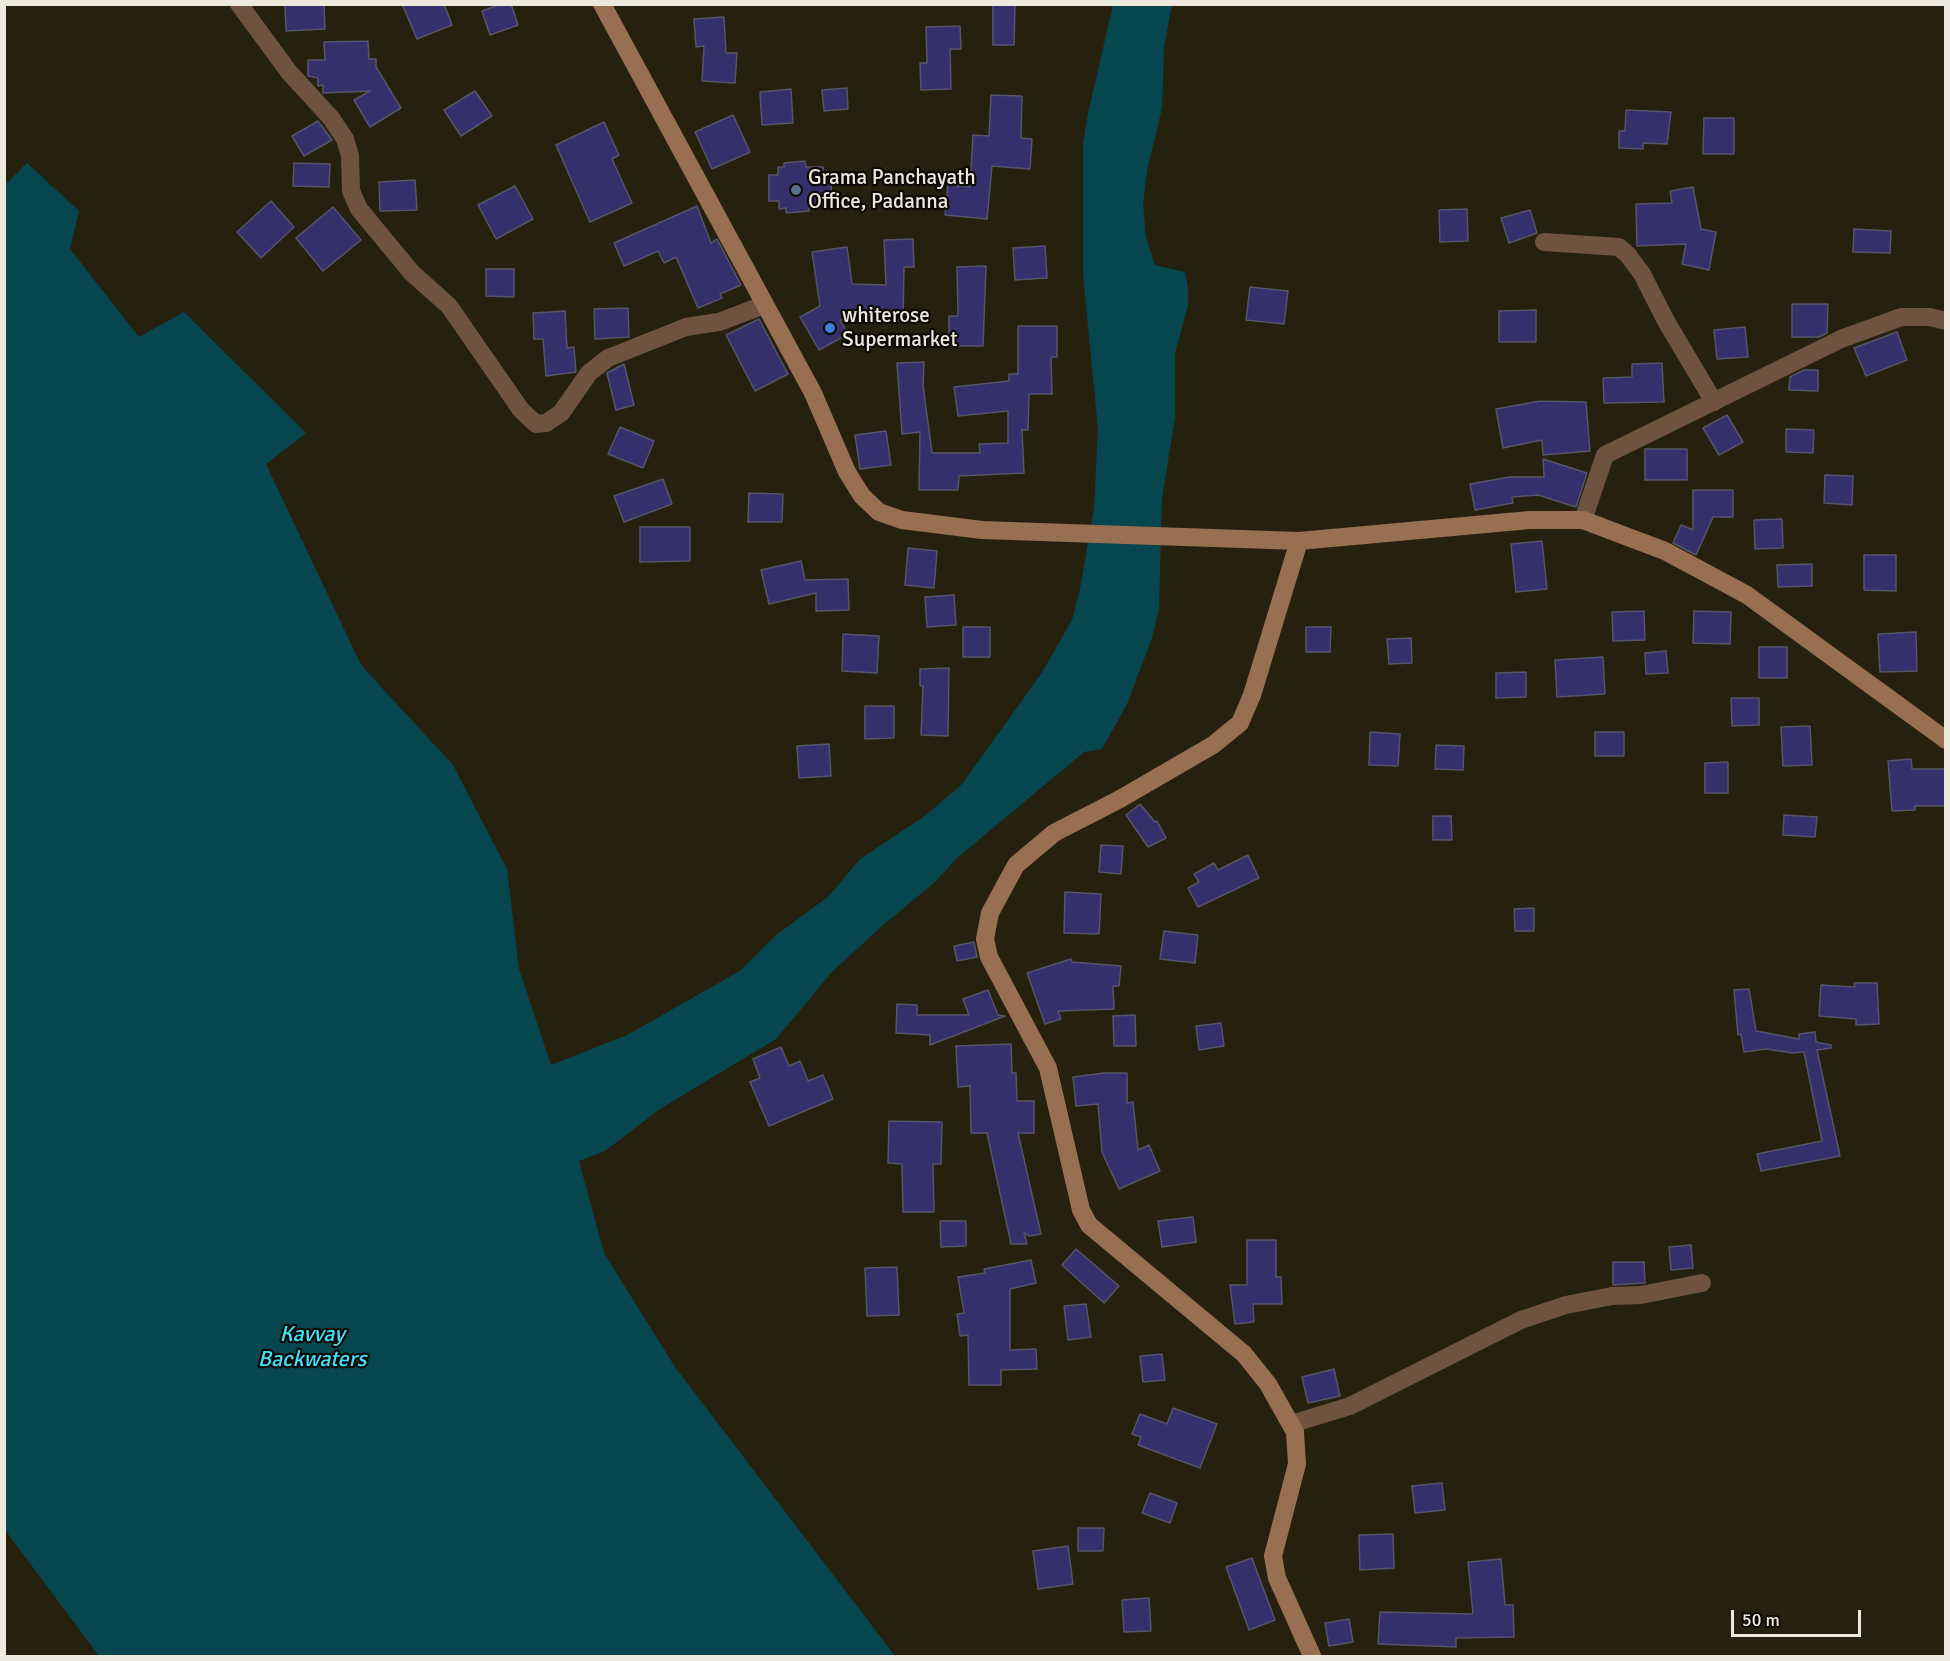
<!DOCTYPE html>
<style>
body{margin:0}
#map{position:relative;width:1950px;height:1661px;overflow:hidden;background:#26200e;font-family:Signika,sans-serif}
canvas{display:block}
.frame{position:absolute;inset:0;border:6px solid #ede9dd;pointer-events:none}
.scale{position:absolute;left:1731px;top:1610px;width:130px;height:27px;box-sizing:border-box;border:3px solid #ede9dd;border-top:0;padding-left:8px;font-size:18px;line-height:21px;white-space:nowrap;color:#ede9dd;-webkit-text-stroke:4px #0c0a04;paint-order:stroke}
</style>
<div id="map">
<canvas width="1950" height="1661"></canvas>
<div class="frame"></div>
<div class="scale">50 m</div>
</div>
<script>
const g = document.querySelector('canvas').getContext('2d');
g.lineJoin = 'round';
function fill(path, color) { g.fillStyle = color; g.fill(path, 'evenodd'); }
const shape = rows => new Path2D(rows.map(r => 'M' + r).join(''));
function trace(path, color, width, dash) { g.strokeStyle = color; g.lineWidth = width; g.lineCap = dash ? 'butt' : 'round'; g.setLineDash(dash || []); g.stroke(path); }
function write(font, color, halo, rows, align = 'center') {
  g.font = font + ' Signika,sans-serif'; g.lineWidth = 4.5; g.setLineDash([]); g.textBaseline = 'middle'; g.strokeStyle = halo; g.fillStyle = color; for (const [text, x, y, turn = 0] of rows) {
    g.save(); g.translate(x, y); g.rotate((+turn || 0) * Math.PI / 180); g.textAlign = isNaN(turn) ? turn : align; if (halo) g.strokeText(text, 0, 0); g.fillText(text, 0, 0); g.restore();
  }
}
fill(shape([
 [1113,5,1172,5,1164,47,1162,108,1147,171,1143,204,1146,237,1155,265,1185,272,1188,288,1188,306,1175,353,1175,418,1162,498,1159,608,1152,638,1127,704,1102,749,1084,752,956,859,934,883,882,926,831,973,776,1039,660,1109,605,1151,579,1161,604,1253,675,1367,895,1656,99,1656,5,1530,4,186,27,163,79,211,70,249,139,337,184,312,306,433,266,464,361,665,453,765,507,869,519,969,551,1065,627,1035,740,971,776,935,829,896,860,859,926,815,962,784,1041,674,1072,620,1080,589,1094,508,1098,429,1083,275,1083,144,1088,113]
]), '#06464f');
const building = shape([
 [285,4,324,4,325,29,286,31,285,4],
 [402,4,444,4,452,25,417,39,402,4],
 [501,4,511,4,518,25,490,35,482,11,501,4],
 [993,4,1015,4,1014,45,993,45,993,4],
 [724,17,726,53,737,53,735,83,702,81,704,46,696,47,694,19,724,17],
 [960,26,961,49,950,49,951,89,921,90,920,63,927,63,926,27,960,26],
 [368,41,369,59,376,59,376,67,401,108,370,127,354,100,370,91,323,93,323,85,318,86,318,78,308,76,308,60,325,60,324,42,368,41],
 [847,88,848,109,824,111,822,90,847,88],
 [791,89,793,123,762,125,760,92,791,89],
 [475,91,492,116,461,136,444,110,475,91],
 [991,95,1022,96,1021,138,1032,139,1030,169,992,166,987,219,945,215,948,185,970,187,973,135,989,136,991,95],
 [1626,110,1671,112,1667,144,1643,143,1643,149,1619,148,1619,131,1625,131,1626,110],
 [733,115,750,152,712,169,695,132,733,115],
 [1704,118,1734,118,1734,154,1703,154,1704,118],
 [318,121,332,140,304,156,292,136,318,121],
 [604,122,619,155,612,159,632,203,590,222,556,145,604,122],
 [805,161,806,167,823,167,824,182,831,181,832,202,820,203,820,207,809,207,809,211,786,213,786,208,779,209,779,201,769,201,769,175,778,175,778,167,784,167,784,163,805,161],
 [294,163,330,164,329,187,293,186,294,163],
 [415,180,417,210,380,211,379,182,415,180],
 [515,186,533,219,496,239,478,205,515,186],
 [1693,187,1701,229,1716,232,1709,270,1682,264,1686,244,1637,246,1636,204,1672,203,1670,191,1693,187],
 [271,201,294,227,261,258,237,232,271,201],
 [697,206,711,243,717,239,741,285,720,294,722,298,698,308,676,257,664,263,658,251,624,266,614,243,697,206],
 [333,207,361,240,323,271,296,238,333,207],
 [1467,209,1468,241,1440,242,1439,210,1467,209],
 [1530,210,1537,233,1509,243,1501,218,1530,210],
 [1854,229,1891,231,1890,253,1853,252,1854,229],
 [913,239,914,267,904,267,903,321,876,321,876,311,852,320,840,320,848,334,819,350,800,317,820,306,812,252,847,247,852,284,886,285,884,240,913,239],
 [1045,246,1047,278,1015,280,1013,248,1045,246],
 [986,266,983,346,949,346,949,316,958,316,957,267,986,266],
 [486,269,514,269,514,297,486,296,486,269],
 [1250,287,1288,291,1284,324,1246,320,1250,287],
 [1792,304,1828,304,1827,333,1819,337,1792,337,1792,304],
 [628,308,629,337,595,339,594,309,628,308],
 [1536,310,1536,342,1499,342,1499,311,1536,310],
 [565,311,567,348,574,347,576,372,546,376,543,339,534,339,533,313,565,311],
 [759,319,788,374,755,391,726,335,759,319],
 [1018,326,1057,326,1057,357,1051,357,1052,394,1029,394,1028,430,1022,430,1024,473,959,476,958,490,919,490,920,432,902,434,897,363,924,362,923,385,932,453,980,453,979,444,1008,443,1008,411,958,416,954,387,1009,381,1009,374,1018,374,1018,326],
 [1745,327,1748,357,1717,359,1714,330,1745,327],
 [1897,332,1907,360,1866,376,1854,348,1897,332],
 [1662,363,1664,402,1604,403,1603,378,1632,377,1632,364,1662,363],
 [624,364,634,405,616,410,607,373,624,364],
 [1804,370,1818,370,1818,391,1789,390,1790,377,1804,370],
 [1540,401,1586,402,1590,451,1543,455,1542,440,1503,448,1496,409,1540,401],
 [1727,415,1743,442,1719,455,1703,428,1727,415],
 [620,427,654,441,643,468,608,454,620,427],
 [1786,429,1814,430,1813,453,1786,452,1786,429],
 [886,431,891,465,860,469,855,435,886,431],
 [1645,449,1687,449,1687,480,1645,480,1645,449],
 [1543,459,1587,473,1576,507,1538,495,1512,497,1513,503,1475,510,1470,484,1509,477,1544,477,1543,459],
 [1825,475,1853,476,1852,505,1824,503,1825,475],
 [663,479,672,504,624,522,614,496,663,479],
 [1693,490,1733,490,1733,517,1713,517,1696,555,1673,543,1681,525,1693,530,1693,490],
 [749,493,783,494,782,522,748,522,749,493],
 [1782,519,1783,548,1755,549,1754,520,1782,519],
 [640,527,690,527,690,561,640,562,640,527],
 [1542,541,1547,589,1516,592,1511,544,1542,541],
 [908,548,937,551,934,588,905,585,908,548],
 [1864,555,1896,555,1896,591,1864,590,1864,555],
 [801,561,805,580,848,579,849,610,816,611,816,593,769,604,761,570,801,561],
 [1812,564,1812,586,1778,587,1777,565,1812,564],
 [954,595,956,625,927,627,925,597,954,595],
 [1644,611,1645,640,1613,641,1612,612,1644,611],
 [1694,611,1731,612,1730,644,1693,643,1694,611],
 [963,627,990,627,990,657,963,657,963,627],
 [1306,627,1331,627,1330,652,1306,652,1306,627],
 [1916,632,1917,671,1880,672,1878,634,1916,632],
 [843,634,879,636,877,673,842,671,843,634],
 [1411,638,1412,663,1389,664,1387,639,1411,638],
 [1759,647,1787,647,1787,678,1759,678,1759,647],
 [1666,651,1668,673,1646,674,1645,653,1666,651],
 [1603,657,1605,694,1557,697,1555,660,1603,657],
 [949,668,948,736,921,735,923,686,920,686,920,669,949,668],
 [1526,672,1526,697,1496,698,1496,673,1526,672],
 [1731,698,1759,698,1759,725,1732,726,1731,698],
 [865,706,894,706,894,738,865,739,865,706],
 [1810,726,1812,765,1783,766,1781,727,1810,726],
 [1370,732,1400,734,1398,766,1369,765,1370,732],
 [1595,732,1624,732,1624,756,1595,756,1595,732],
 [829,744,831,776,799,778,797,746,829,744],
 [1436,745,1464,746,1463,770,1435,769,1436,745],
 [1911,759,1912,769,1946,769,1946,806,1915,806,1915,810,1892,811,1888,761,1911,759],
 [1728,762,1728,793,1705,793,1705,763,1728,762],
 [1140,804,1155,822,1157,821,1166,838,1148,847,1126,815,1140,804],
 [1784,815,1817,817,1815,837,1783,835,1784,815],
 [1433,816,1451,816,1452,840,1433,840,1433,816],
 [1101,845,1123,846,1121,874,1099,872,1101,845],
 [1248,855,1259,878,1198,907,1188,888,1199,882,1194,874,1214,863,1218,870,1248,855],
 [1065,892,1101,894,1099,934,1064,933,1065,892],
 [1534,908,1534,931,1515,931,1514,909,1534,908],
 [1164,931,1198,935,1195,963,1160,959,1164,931],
 [974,942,977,957,957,961,954,946,974,942],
 [1071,959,1072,962,1121,966,1119,986,1113,986,1114,1009,1058,1011,1061,1019,1045,1024,1027,973,1071,959],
 [1854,983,1877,983,1879,1024,1856,1025,1856,1019,1819,1016,1821,985,1855,987,1854,983],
 [1749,989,1756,1031,1799,1039,1799,1034,1815,1032,1816,1042,1831,1045,1831,1048,1817,1050,1840,1156,1761,1171,1757,1154,1822,1141,1804,1052,1793,1053,1766,1049,1744,1052,1741,1034,1738,1035,1734,990,1749,989],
 [988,990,998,1015,1005,1016,930,1045,930,1035,896,1033,897,1004,917,1005,917,1015,969,1015,963,999,988,990],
 [1135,1015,1136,1046,1114,1046,1113,1016,1135,1015],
 [1221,1023,1224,1046,1199,1050,1196,1026,1221,1023],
 [1011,1044,1012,1073,1016,1073,1017,1101,1034,1101,1034,1133,1018,1133,1041,1234,1029,1236,1024,1232,1027,1244,1011,1244,987,1133,971,1133,970,1086,958,1087,956,1046,1011,1044],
 [781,1047,789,1066,800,1061,808,1081,823,1075,833,1099,769,1126,750,1082,760,1078,753,1059,781,1047],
 [1104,1073,1127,1073,1127,1103,1133,1102,1138,1150,1149,1145,1160,1171,1119,1189,1102,1152,1098,1104,1076,1106,1073,1077,1104,1073],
 [889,1121,942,1122,941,1164,933,1164,934,1212,903,1212,902,1164,888,1163,889,1121],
 [1193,1217,1196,1242,1162,1247,1158,1221,1193,1217],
 [940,1221,966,1221,966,1246,941,1247,940,1221],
 [1247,1240,1276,1240,1276,1277,1281,1277,1282,1304,1253,1304,1254,1322,1235,1324,1230,1285,1247,1285,1247,1240],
 [1691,1245,1693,1268,1671,1270,1669,1247,1691,1245],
 [1076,1249,1119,1286,1104,1303,1062,1265,1076,1249],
 [1031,1260,1036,1283,1010,1289,1010,1350,1036,1349,1037,1369,1001,1370,1001,1385,969,1385,968,1335,960,1336,957,1314,964,1313,958,1277,985,1273,984,1269,1031,1260],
 [1613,1262,1644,1262,1645,1283,1613,1285,1613,1262],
 [897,1267,899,1315,867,1316,865,1268,897,1267],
 [1086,1304,1091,1337,1068,1340,1064,1306,1086,1304],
 [1162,1354,1165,1380,1143,1382,1140,1356,1162,1354],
 [1334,1369,1340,1396,1308,1403,1302,1377,1334,1369],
 [1173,1408,1217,1424,1200,1468,1138,1445,1141,1437,1132,1434,1140,1414,1167,1424,1173,1408],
 [1442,1483,1445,1510,1415,1513,1412,1486,1442,1483],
 [1150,1493,1177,1503,1170,1523,1142,1513,1150,1493],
 [1078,1528,1104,1528,1103,1551,1078,1551,1078,1528],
 [1393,1534,1394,1568,1360,1570,1359,1535,1393,1534],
 [1068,1546,1073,1584,1038,1589,1033,1551,1068,1546],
 [1252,1558,1275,1620,1249,1630,1226,1567,1252,1558],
 [1501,1559,1505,1605,1513,1605,1514,1637,1456,1638,1456,1647,1378,1644,1380,1612,1473,1614,1468,1562,1501,1559],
 [1149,1598,1151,1631,1124,1632,1122,1600,1149,1598],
 [1349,1619,1353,1642,1329,1646,1325,1623,1349,1619]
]);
fill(building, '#35306c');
trace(building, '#555569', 1.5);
trace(shape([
 [239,4,289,72,331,118,345,139,350,156,351,191,359,209,412,273,449,306,521,410,536,424,546,423,561,413,589,373,608,358,686,327,719,322,764,305],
 [1544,242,1619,247,1628,255,1642,274,1666,321,1714,402],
 [1583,520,1605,455,1841,339,1901,317,1930,317,1946,321],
 [1291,1424,1350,1406,1521,1320,1566,1305,1612,1296,1641,1295,1702,1283]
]), '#6e5341', 18);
trace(shape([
 [602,4,813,393,847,472,862,496,879,512,902,520,982,530,1299,541,1530,520,1583,520,1665,551,1747,595,1946,740],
 [1299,541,1252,695,1240,723,1213,745,1120,799,1054,833,1016,865,990,913,985,939,989,957,1048,1068,1081,1210,1089,1225,1244,1354,1268,1384,1295,1432,1297,1464,1273,1556,1277,1578,1312,1656]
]), '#996f52', 18);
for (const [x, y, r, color] of [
 [796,190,6,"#5c6f8a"],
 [830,328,6,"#3f7fe0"]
]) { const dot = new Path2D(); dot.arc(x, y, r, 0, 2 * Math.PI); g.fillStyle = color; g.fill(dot); trace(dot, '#0c0a04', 2); }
write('21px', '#ede9dd', '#0c0a04', [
 ["Grama Panchayath",808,178],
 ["Office, Padanna",808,202],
 ["whiterose",842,316],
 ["Supermarket",842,340]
], 'left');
write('italic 22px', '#43e1f9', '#0c0a04', [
 ["Kavvay",312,1335],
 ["Backwaters",312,1360]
]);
</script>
